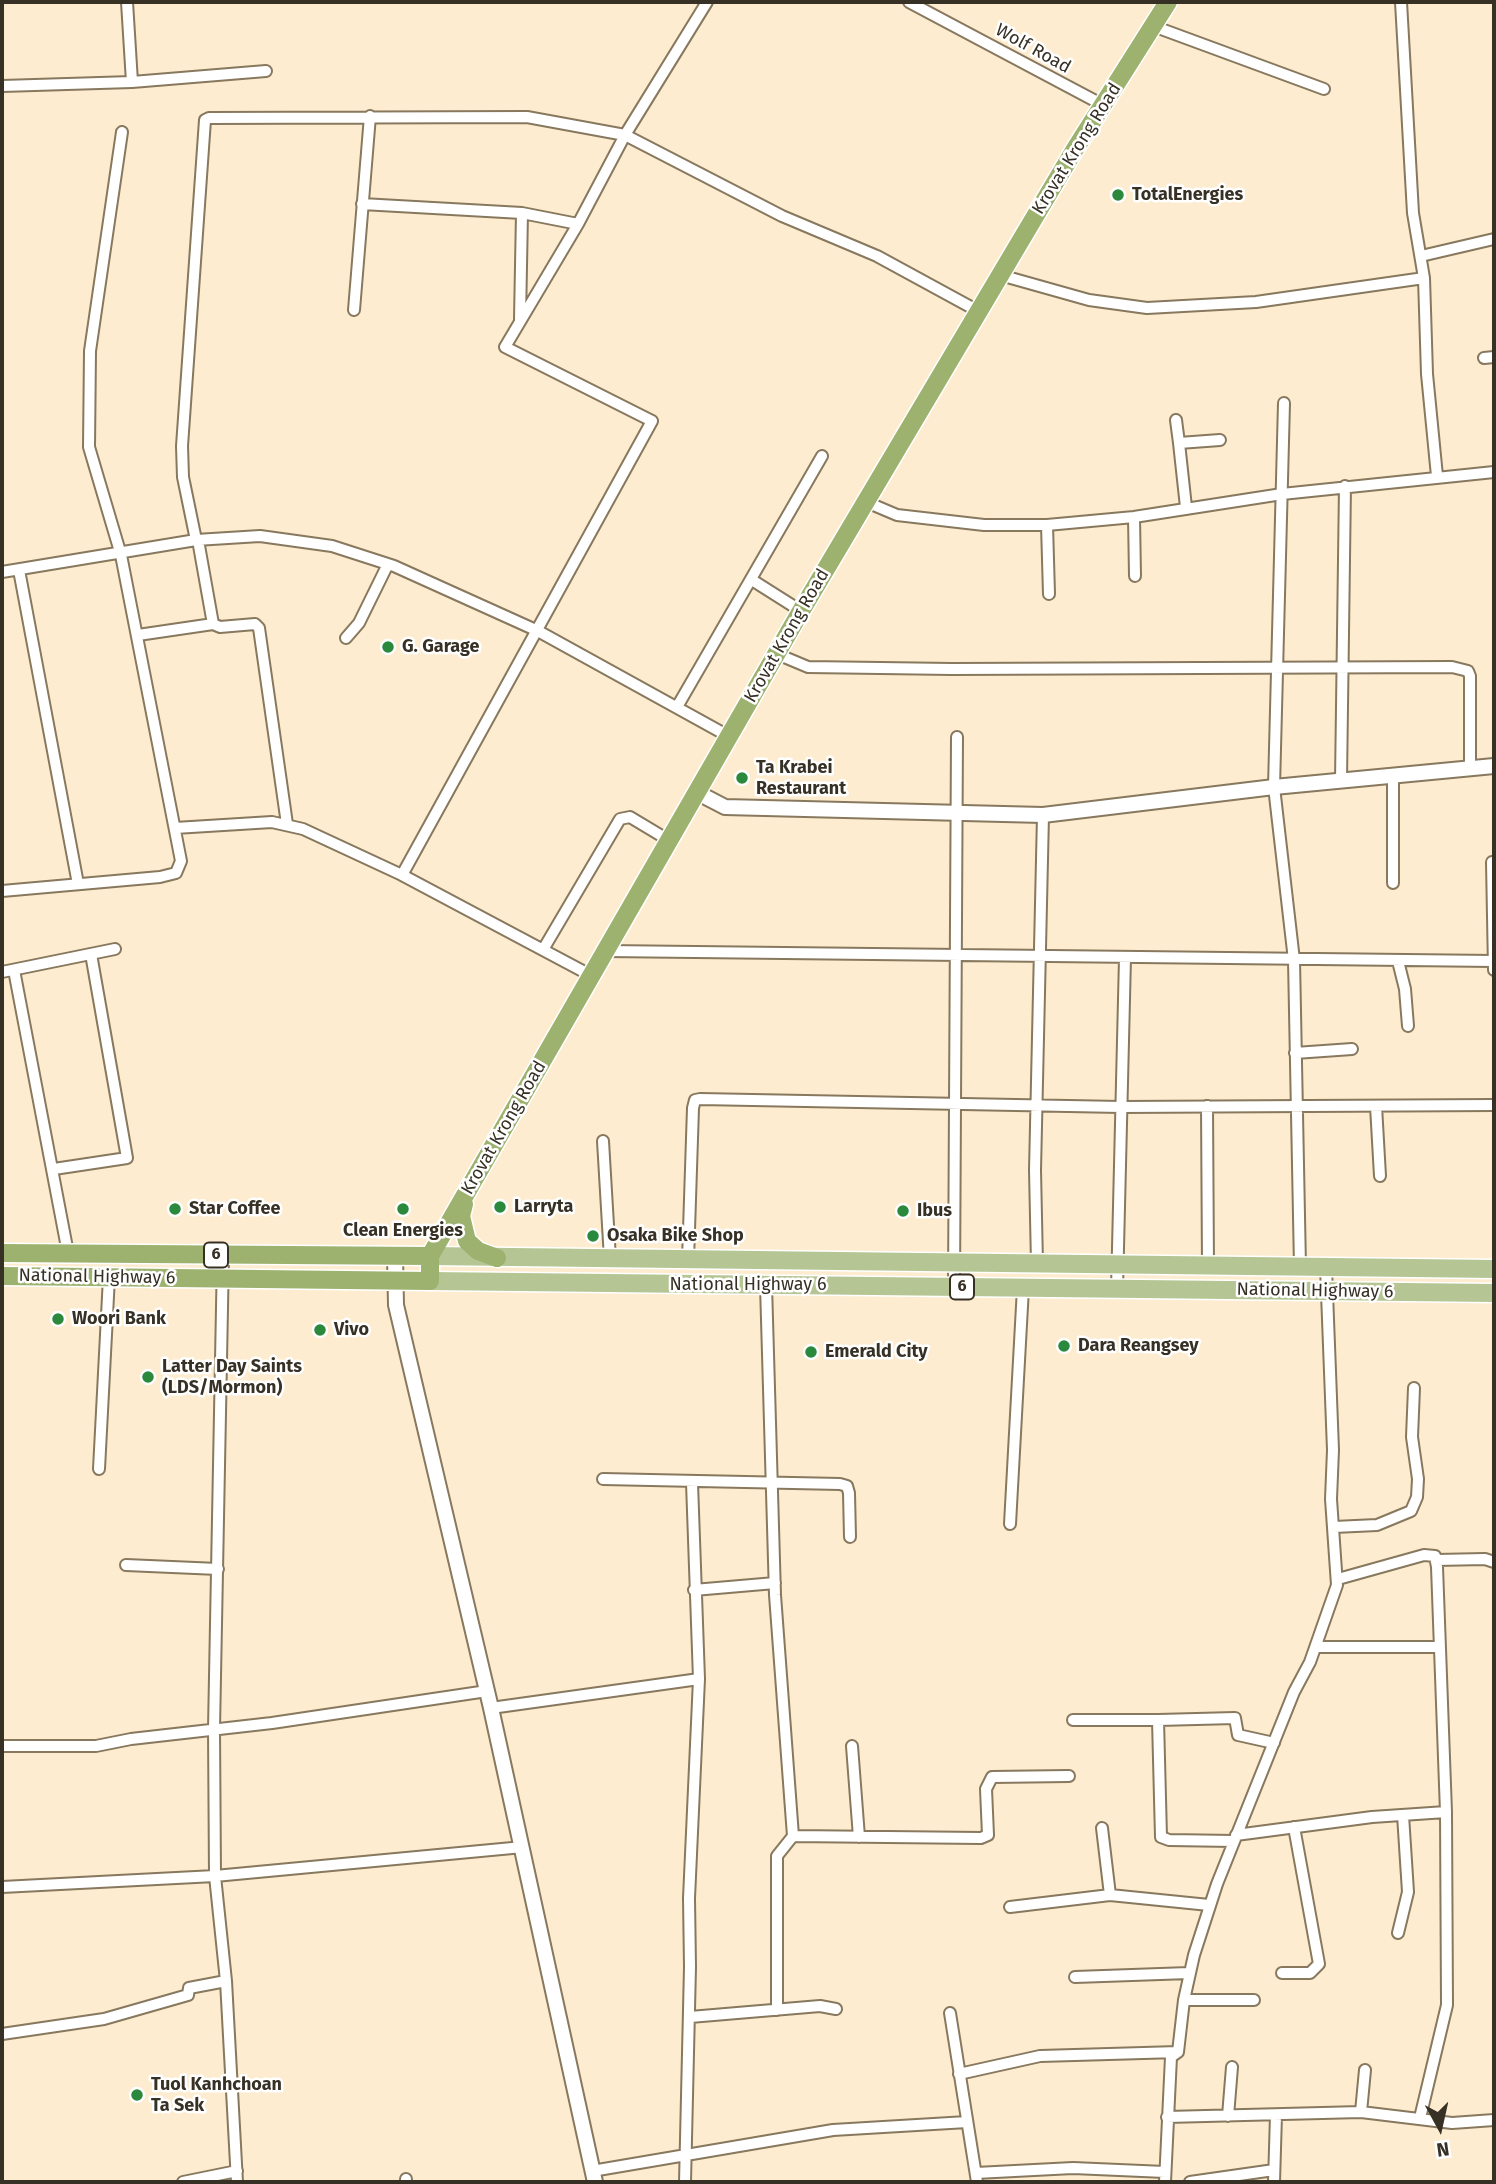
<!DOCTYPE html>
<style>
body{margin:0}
#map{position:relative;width:1496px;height:2184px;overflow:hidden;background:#fdeccf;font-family:"Fira Sans",sans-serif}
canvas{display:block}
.frame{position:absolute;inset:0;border:4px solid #363025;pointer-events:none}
.north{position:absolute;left:1405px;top:2093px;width:70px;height:70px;-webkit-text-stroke:5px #fff;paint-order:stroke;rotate:172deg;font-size:19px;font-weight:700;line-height:28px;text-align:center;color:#363025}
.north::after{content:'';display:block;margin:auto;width:24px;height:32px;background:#363025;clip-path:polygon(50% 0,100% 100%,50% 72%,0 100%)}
</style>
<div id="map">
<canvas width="1496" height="2184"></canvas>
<div class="frame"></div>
<div class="north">N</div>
</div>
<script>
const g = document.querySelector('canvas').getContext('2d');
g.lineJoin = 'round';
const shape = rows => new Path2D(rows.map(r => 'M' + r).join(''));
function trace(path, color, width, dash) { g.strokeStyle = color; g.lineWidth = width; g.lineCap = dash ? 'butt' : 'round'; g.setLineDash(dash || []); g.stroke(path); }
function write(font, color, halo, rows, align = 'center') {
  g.font = font + ' "Fira Sans",sans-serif'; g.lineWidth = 5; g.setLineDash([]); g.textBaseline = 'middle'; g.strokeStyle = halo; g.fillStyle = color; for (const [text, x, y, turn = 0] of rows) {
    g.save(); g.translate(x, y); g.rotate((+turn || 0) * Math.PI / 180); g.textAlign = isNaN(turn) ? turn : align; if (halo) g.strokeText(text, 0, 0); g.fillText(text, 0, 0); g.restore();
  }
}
const minor = shape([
 [127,2,132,82],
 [909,2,1103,105],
 [1401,2,1413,213,1424,278,1427,374,1437,476],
 [1153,26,1324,89],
 [2,86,132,82,266,71],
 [362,204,522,213,578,224],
 [1421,256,1494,239],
 [1000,275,1089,300,1147,308,1256,302,1424,278],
 [354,310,370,116],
 [520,319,522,213],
 [1484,358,1494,357],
 [1284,403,1274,787,1294,960,1300,1267],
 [1176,420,1179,443],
 [864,501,897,515,984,525,1047,525,1134,517,1282,494,1494,472],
 [1186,507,1179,443,1220,440],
 [1134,517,1135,576],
 [1047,525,1049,594],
 [196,540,183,477,182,446,205,120,209,118,527,117,625,135,782,216,877,256,978,311],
 [198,540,213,624,220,627,255,624,259,628,287,824],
 [19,570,78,884],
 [2,572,196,540,260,536,332,546,394,566,538,631,730,737],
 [752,580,801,611],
 [138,635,213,624],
 [346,638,359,623,388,564],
 [777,654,808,667,952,669,1452,667,1468,671,1470,676,1470,767],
 [677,707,822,456],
 [1341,780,1345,486],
 [175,828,272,822,303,829,402,875,592,976],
 [1492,862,1494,970],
 [402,875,652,421,505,347,578,224,625,135,707,2],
 [1393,883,1393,776],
 [2,891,160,877,176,873,181,861,121,555,89,447,90,351,122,132],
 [544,948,620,819,630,817,670,841],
 [606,951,1494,961],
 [1398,961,1405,989,1408,1026],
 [14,970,68,1253],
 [2,972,115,949],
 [1295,1053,1352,1049],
 [1207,1106,1208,1266],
 [1376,1106,1380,1176],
 [603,1141,610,1259],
 [54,1169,127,1158,91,954],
 [223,1255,214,1729,215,1876,226,1981,237,2182],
 [688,1260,693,1108,695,1100,700,1099,1121,1107,1494,1105],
 [1037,1264,1035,1170,1043,815],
 [766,1285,775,1595,793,1836],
 [954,1287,957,737],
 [1117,1289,1125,958],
 [99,1469,109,1277],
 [603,1479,840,1484,847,1486,849,1493,850,1537],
 [1010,1524,1023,1288],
 [1334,1527,1377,1525,1411,1511,1417,1497,1418,1479,1412,1437,1414,1388],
 [1436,1560,1485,1559,1494,1562],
 [126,1565,218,1569],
 [1338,1579,1424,1555,1435,1556,1437,1567,1446,1812,1447,2005,1420,2118],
 [694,1590,775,1583],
 [1316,1647,1440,1647],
 [491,1708,699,1679],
 [1073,1720,1158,1720,1161,1837,1169,1840,1234,1841],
 [1158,1720,1235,1718,1238,1735,1274,1743],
 [2,1746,96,1746,131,1739,272,1723,487,1691],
 [852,1746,859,1837],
 [1102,1828,1110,1895],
 [1236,1835,1372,1817,1446,1812],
 [2,1887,215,1876,523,1847],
 [1010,1907,1110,1895,1209,1905],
 [1398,1933,1408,1892,1403,1815],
 [1282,1973,1310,1973,1319,1964,1294,1827],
 [1075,1977,1189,1973],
 [1184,2000,1254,2000],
 [777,2010,777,1856,793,1836,981,1838,988,1835,986,1789,992,1777,1069,1776],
 [950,2013,977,2182],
 [690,2017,820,2006,836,2009],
 [2,2034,104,2019,188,1995,189,1988,226,1981],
 [959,2074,1040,2056,1178,2052],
 [1361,2112,1365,2070],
 [1228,2116,1232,2067],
 [1167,2117,1361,2112,1452,2123,1494,2120],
 [592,2171,833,2130,967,2122],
 [976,2173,1073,2168,1165,2172],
 [183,2182,237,2171],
 [406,2182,406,2179],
 [685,2182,690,1967,689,1898,699,1679,692,1483],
 [1165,2182,1171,2057,1178,2052,1184,2000,1194,1955,1217,1884,1294,1692,1310,1662,1337,1585,1331,1499,1333,1450,1326,1267],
 [1190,2182,1274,2170],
 [1274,2182,1276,2115]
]);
const tertiary = shape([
 [698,793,725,807,1043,815,1274,787,1494,766],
 [395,1256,396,1305,491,1708,595,2182]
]);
const primary = shape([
 [430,1256,1494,1269],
 [430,1281,1494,1293]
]);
const trunk = shape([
 [464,1204,461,1216,467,1241,478,1251,497,1258],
 [2,1253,430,1256],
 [2,1276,430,1281,430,1256,801,611,1075,149,1168,2]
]);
trace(minor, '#87785e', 14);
trace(tertiary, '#87785e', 18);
trace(primary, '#fff', 21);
trace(trunk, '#fff', 21);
trace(minor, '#fff', 10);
trace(tertiary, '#fff', 14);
trace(primary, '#b6c594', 18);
trace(trunk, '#9eb270', 18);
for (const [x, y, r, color] of [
 [1118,195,7,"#2a893c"],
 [388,647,7,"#2a893c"],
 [742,778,7,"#2a893c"],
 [500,1207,7,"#2a893c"],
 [175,1209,7,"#2a893c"],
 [403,1209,7,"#2a893c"],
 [903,1211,7,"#2a893c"],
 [593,1236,7,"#2a893c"],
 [58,1319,7,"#2a893c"],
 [320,1330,7,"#2a893c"],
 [1064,1346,7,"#2a893c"],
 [811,1352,7,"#2a893c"],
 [148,1377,7,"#2a893c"],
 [137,2095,7,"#2a893c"]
]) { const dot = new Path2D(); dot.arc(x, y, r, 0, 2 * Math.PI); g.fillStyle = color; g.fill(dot); trace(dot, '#fff', 2.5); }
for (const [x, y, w] of [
 [216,1255,24],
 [962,1287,24]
]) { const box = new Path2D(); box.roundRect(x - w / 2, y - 12.5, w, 25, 5); g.fillStyle = '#fff'; g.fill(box); trace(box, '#363025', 2); }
write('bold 16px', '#363025', null, [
 ["6",216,1255],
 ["6",962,1287]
]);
write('18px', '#363025', '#fff', [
 ["Wolf Road",1033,49,29],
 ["Krovat Krong Road",1077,149,-58],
 ["Krovat Krong Road",787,636,-60],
 ["Krovat Krong Road",504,1128,-60],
 ["National Highway 6",97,1277,1],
 ["National Highway 6",748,1285],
 ["National Highway 6",1315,1291,1]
]);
write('bold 18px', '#363025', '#fff', [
 ["TotalEnergies",1132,195],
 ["G. Garage",402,647],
 ["Ta Krabei",756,768],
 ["Restaurant",756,789],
 ["Larryta",514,1207],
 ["Star Coffee",189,1209],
 ["Ibus",917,1211],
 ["Clean Energies",403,1231,"center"],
 ["Osaka Bike Shop",607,1236],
 ["Woori Bank",72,1319],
 ["Vivo",334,1330],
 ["Dara Reangsey",1078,1346],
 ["Emerald City",825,1352],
 ["Latter Day Saints",162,1367],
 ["(LDS/Mormon)",162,1388],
 ["Tuol Kanhchoan",151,2085],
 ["Ta Sek",151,2106]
], 'left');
</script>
